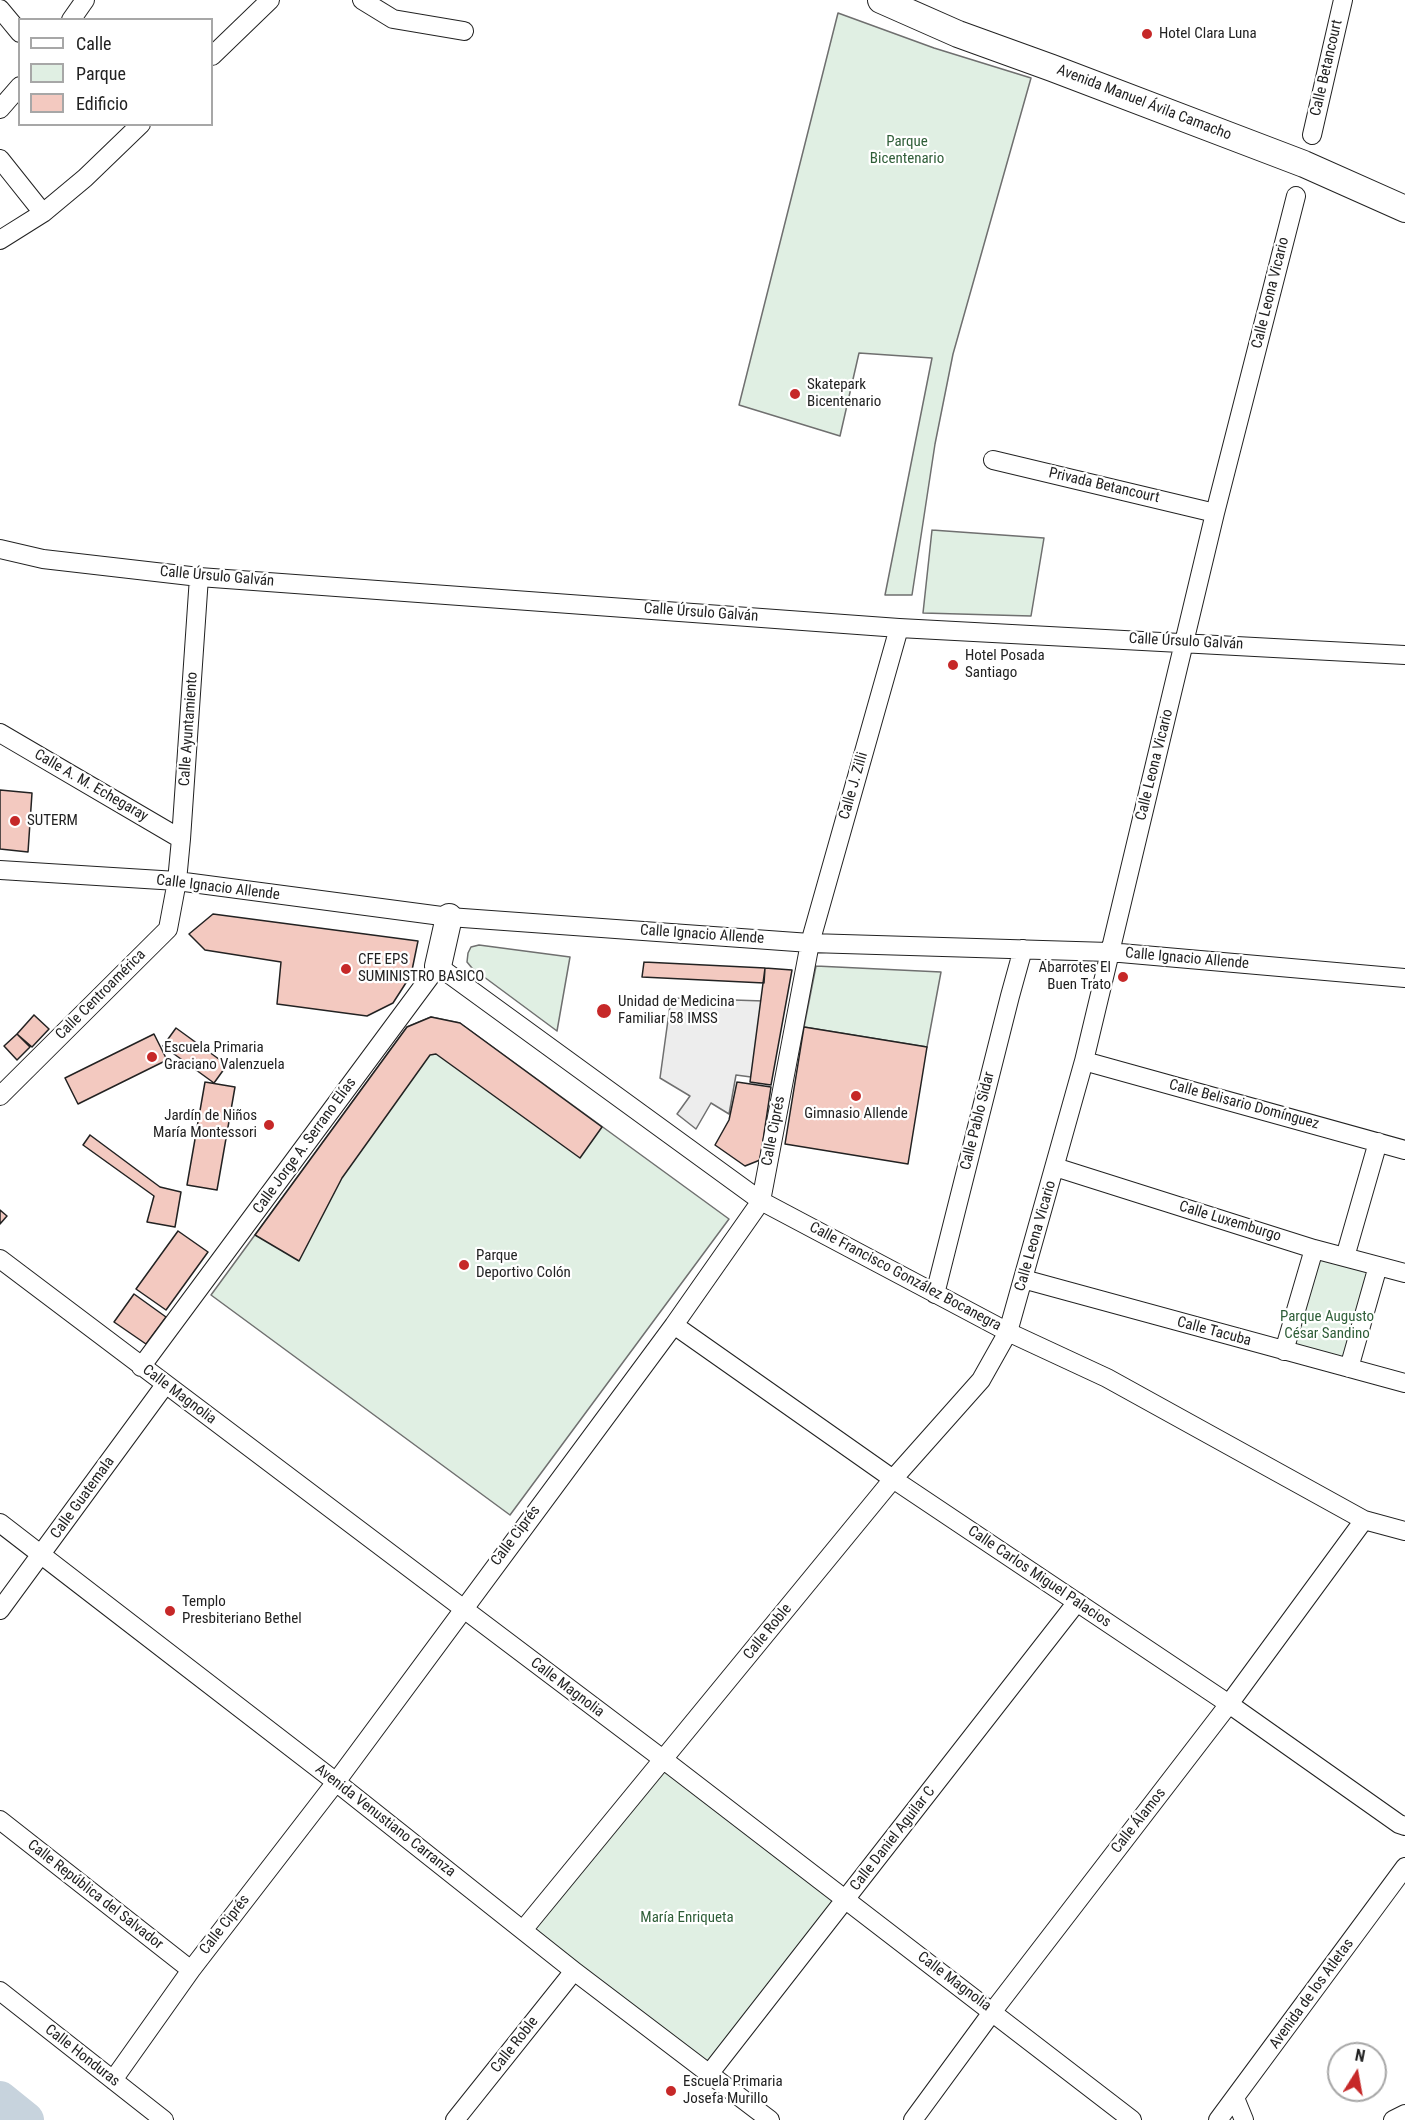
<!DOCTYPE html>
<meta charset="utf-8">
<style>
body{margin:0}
#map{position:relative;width:1405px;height:2120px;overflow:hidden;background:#fff;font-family:"Roboto Condensed",sans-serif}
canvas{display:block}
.legend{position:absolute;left:18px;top:18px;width:195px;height:108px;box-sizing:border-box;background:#fff;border:2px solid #a7a7a7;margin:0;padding:8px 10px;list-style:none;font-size:18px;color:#222}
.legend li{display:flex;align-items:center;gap:12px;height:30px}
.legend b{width:30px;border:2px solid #a7a7a7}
.north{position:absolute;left:1327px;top:2042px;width:60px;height:60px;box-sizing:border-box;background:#fff;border:2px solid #a7a7a7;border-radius:50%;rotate:11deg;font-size:16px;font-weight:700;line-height:24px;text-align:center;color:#222}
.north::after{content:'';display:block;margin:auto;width:21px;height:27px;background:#c62828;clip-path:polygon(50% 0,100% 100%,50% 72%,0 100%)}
</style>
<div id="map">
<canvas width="1405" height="2120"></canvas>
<ul class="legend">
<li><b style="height:8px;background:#fff"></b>Calle</li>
<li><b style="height:16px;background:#e0efe3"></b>Parque</li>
<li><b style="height:16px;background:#f3c9c0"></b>Edificio</li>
</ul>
<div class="north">N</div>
</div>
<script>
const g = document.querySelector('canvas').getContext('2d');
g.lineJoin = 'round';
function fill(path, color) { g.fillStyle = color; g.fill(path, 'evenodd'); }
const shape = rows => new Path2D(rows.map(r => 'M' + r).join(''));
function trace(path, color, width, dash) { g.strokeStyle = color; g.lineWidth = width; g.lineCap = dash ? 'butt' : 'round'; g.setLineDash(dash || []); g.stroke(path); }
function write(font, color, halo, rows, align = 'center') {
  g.font = font + ' "Roboto Condensed",sans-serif'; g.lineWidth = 4.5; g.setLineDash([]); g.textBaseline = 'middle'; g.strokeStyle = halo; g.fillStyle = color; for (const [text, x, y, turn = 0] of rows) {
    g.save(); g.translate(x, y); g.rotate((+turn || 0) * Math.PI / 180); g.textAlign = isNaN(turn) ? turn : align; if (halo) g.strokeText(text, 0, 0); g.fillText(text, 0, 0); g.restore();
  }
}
const green = shape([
 [838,13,934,48,1031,78,953,354,935,444,912,595,885,595,932,358,859,353,840,436,739,405,838,13],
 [932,530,1044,538,1031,616,923,613,932,530],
 [479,945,570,957,557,1031,472,968,467,962,468,953,471,947,479,945],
 [816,966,941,972,927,1047,804,1027,816,966],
 [431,1017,460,1023,729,1219,510,1515,211,1295,407,1027,431,1017],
 [1316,1252,1374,1268,1347,1365,1288,1349,1316,1252],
 [664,1760,846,1899,709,2074,523,1930,664,1760]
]);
fill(green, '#e0efe3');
trace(green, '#6f6f6f', 1.5);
const parking = shape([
 [671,998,764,1001,751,1077,736,1075,729,1114,711,1103,696,1129,677,1114,690,1096,660,1078,671,998]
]);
fill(parking, '#ededed');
trace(parking, '#6f6f6f', 1.5);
trace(shape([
 [0,2099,26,2120]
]), '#c7d3dd', 36);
const building = shape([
 [0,790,32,793,28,852,0,849,0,790],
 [213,914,418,941,411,975,393,1003,367,1016,277,1004,281,962,205,950,189,934,213,914],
 [644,962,765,968,764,983,642,977,644,962],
 [765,968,792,970,771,1085,750,1082,765,968],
 [34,1015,49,1029,32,1047,17,1034,34,1015],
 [431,1017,460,1023,602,1127,580,1158,436,1054,430,1055,342,1178,299,1261,255,1235,407,1027,431,1017],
 [804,1027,927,1047,908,1164,785,1144,804,1027],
 [176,1028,227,1065,214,1083,163,1046,176,1028],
 [17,1034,30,1047,17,1060,4,1046,17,1034],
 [154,1034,167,1060,78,1104,65,1078,154,1034],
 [205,1082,235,1087,217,1190,187,1185,205,1082],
 [737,1082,771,1087,760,1160,745,1166,715,1145,729,1120,737,1082],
 [90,1135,160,1187,181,1192,175,1227,147,1222,154,1196,83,1145,90,1135],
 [0,1210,7,1216,0,1224,0,1210],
 [178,1231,208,1252,166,1310,136,1289,178,1231],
 [134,1294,166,1317,146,1344,114,1322,134,1294]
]);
fill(building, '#f3c9c0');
trace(building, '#222', 1.5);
const street = shape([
 [362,0,393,19,464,31],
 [0,9,20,33],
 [71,20,85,0],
 [212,56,270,0],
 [0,109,20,86],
 [1312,135,1343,0],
 [0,159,43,213],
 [0,240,43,213,85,178,141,124],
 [993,460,1215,513],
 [0,549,43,559,199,577,899,628,1405,655],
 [0,733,181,839],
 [0,870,177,881,449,917,810,943,1109,952,1405,978],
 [1084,1061,1405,1150],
 [0,1096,168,929,177,881,181,839,199,577],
 [1055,1167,1314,1249,1405,1273],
 [1345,1257,1378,1142],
 [0,1259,664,1760,1132,2120],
 [1023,1279,1405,1383],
 [935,1294,1010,996,1023,949],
 [674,1325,893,1479,1229,1704,1399,1824,1405,1826],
 [1284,1351,1314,1249],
 [141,1367,438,966,761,1201,1008,1332,1107,1378,1364,1520,1405,1531],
 [1349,1368,1378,1266],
 [0,1523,336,1782,574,1971,770,2120],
 [0,1610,165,1385],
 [0,1820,191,1970],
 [523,1930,893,1479,981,1380,1008,1332,1084,1061,1215,513,1296,196],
 [0,1991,164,2120],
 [709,2074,1077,1602],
 [113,2080,191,1970,336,1782,674,1325,761,1201,810,943,899,628],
 [1235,2098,1244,2120],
 [455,2120,574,1971],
 [913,2120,993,2011,1229,1704,1364,1520],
 [1218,2120,1405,1867],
 [1393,2120,1405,2114]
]);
const secondary = shape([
 [881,0,958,34,1052,68,1304,164,1405,209],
 [438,966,449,917]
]);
trace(street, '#222', 20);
trace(secondary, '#222', 28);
trace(street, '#fff', 18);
trace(secondary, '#fff', 26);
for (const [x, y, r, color] of [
 [1147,34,6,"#c62828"],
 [795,394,6,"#c62828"],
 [953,665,6,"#c62828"],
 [15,821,6,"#c62828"],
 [346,969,6,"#c62828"],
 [1123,977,6,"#c62828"],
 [604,1011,8,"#c62828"],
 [152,1057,6,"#c62828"],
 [856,1096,6,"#c62828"],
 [269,1125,6,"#c62828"],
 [464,1265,6,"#c62828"],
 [170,1611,6,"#c62828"],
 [671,2091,6,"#c62828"]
]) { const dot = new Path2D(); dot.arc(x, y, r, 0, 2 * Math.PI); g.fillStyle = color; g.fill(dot); trace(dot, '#fff', 2); }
write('15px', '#222', '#fff', [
 ["Hotel Clara Luna",1159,34],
 ["Skatepark",807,385],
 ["Bicentenario",807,402],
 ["Hotel Posada",965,656],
 ["Santiago",965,673],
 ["SUTERM",27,821],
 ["CFE EPS",358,960],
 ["SUMINISTRO BASICO",358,977],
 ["Abarrotes El",1111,968,"right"],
 ["Buen Trato",1111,985,"right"],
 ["Unidad de Medicina",618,1002],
 ["Familiar 58 IMSS",618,1019],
 ["Escuela Primaria",164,1048],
 ["Graciano Valenzuela",164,1065],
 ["Gimnasio Allende",856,1114,"center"],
 ["Jardín de Niños",257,1116,"right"],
 ["María Montessori",257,1133,"right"],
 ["Parque",476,1256],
 ["Deportivo Colón",476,1273],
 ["Templo",182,1602],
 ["Presbiteriano Bethel",182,1619],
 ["Escuela Primaria",683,2082],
 ["Josefa Murillo",683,2099]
], 'left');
write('15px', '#222', '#fff', [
 ["Calle Betancourt",1327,68,-77],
 ["Avenida Manuel Ávila Camacho",1144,103,21],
 ["Calle Leona Vicario",1271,293,-76],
 ["Privada Betancourt",1104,486,13],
 ["Calle Úrsulo Galván",217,577,5],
 ["Calle Úrsulo Galván",701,613,4],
 ["Calle Úrsulo Galván",1186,642,3],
 ["Calle Ayuntamiento",189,729,-86],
 ["Calle Leona Vicario",1155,765,-76],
 ["Calle A. M. Echegaray",91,786,30],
 ["Calle J. Zilli",854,786,-74],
 ["Calle Ignacio Allende",218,888,7],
 ["Calle Ignacio Allende",702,935,4],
 ["Calle Ignacio Allende",1187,959,5],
 ["Calle Centroamérica",101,995,-45],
 ["Calle Belisario Domínguez",1244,1105,15],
 ["Calle Pablo Sidar",978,1121,-76],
 ["Calle Ciprés",774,1131,-79],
 ["Calle Jorge A. Serrano Elías",305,1146,-54],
 ["Calle Luxemburgo",1230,1222,17],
 ["Calle Leona Vicario",1036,1236,-74],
 ["Calle Francisco González Bocanegra",905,1277,28],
 ["Calle Tacuba",1214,1332,15],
 ["Calle Magnolia",179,1395,37],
 ["Calle Guatemala",83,1498,-54],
 ["Calle Ciprés",516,1536,-53],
 ["Calle Carlos Miguel Palacios",1039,1577,34],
 ["Calle Roble",768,1632,-51],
 ["Calle Magnolia",567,1688,37],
 ["Avenida Venustiano Carranza",385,1821,38],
 ["Calle Álamos",1139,1821,-52],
 ["Calle Daniel Aguilar C",893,1839,-52],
 ["Calle República del Salvador",95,1895,38],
 ["Calle Ciprés",225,1925,-52],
 ["Calle Magnolia",954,1982,37],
 ["Avenida de los Atletas",1312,1994,-54],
 ["Calle Roble",515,2045,-52],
 ["Calle Honduras",82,2056,38]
]);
write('15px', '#2f5e38', '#fff', [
 ["Parque",907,142],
 ["Bicentenario",907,159],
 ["Parque Augusto",1327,1317],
 ["César Sandino",1327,1334],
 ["María Enriqueta",687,1918]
]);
</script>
